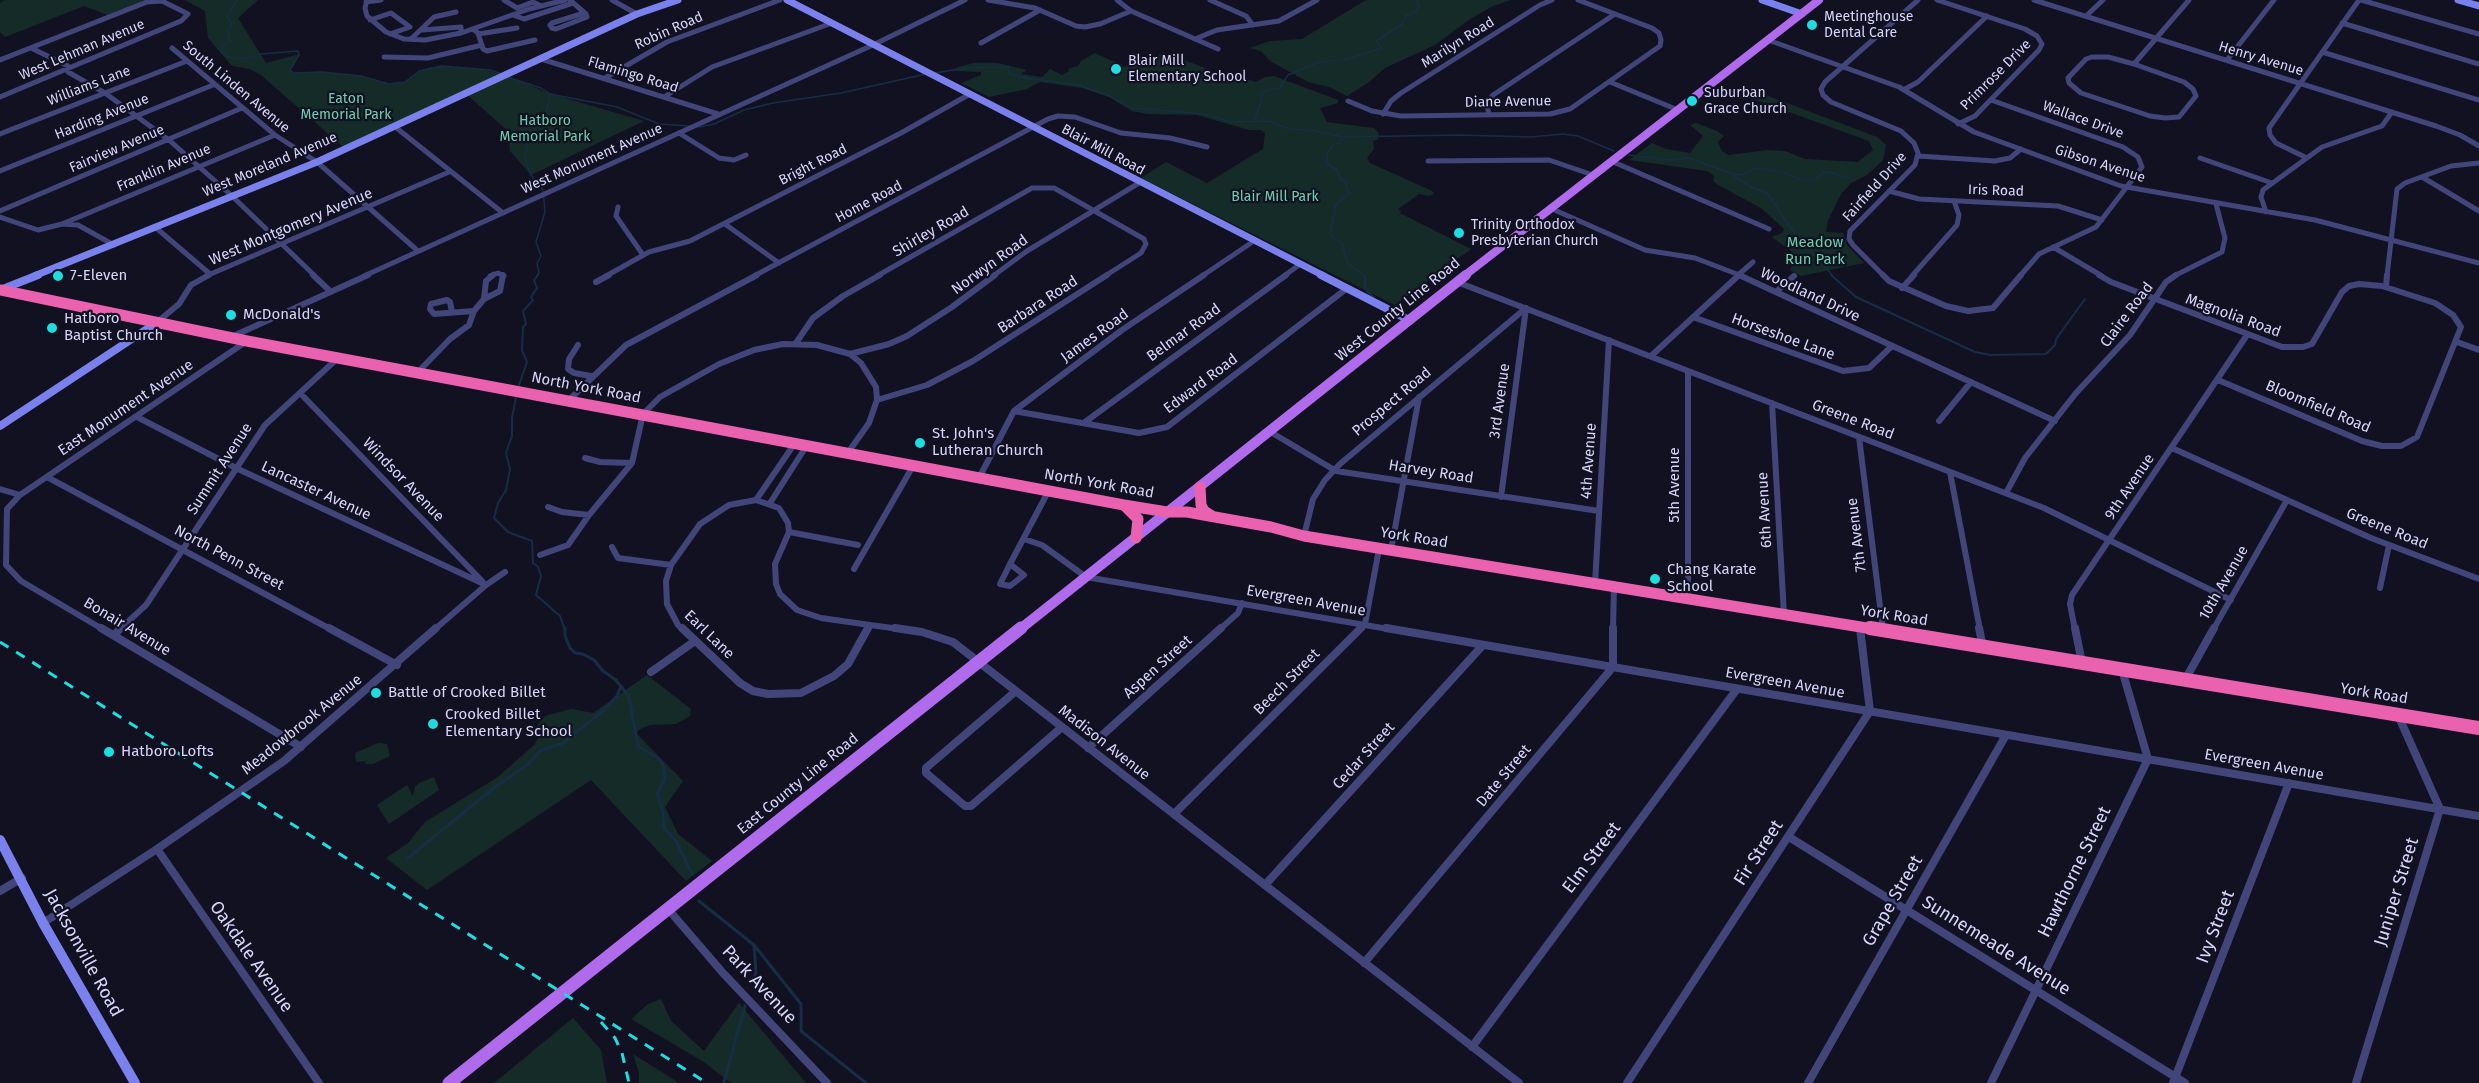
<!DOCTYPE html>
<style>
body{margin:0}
canvas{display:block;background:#121121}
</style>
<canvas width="2479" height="1083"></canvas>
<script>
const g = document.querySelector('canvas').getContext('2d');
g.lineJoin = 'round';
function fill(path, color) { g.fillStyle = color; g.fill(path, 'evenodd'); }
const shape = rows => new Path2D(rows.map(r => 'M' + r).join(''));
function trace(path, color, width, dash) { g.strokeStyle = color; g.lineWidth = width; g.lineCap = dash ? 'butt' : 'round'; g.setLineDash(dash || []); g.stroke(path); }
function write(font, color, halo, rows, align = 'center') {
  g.font = font + ' "Fira Sans",sans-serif'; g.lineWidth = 4.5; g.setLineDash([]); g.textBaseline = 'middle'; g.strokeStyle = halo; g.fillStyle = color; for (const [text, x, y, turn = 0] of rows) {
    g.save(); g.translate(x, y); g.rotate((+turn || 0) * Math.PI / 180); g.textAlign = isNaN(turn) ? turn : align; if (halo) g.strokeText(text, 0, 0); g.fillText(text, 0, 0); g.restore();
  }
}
fill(shape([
 [5,0,146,0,108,15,84,6,5,37,0,32,0,3],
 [185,0,258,0,238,18,266,63,300,54,290,70,294,73,322,72,361,76,389,84,405,82,419,71,428,68,442,66,479,69,503,74,551,94,644,121,531,175,510,151,509,132,464,92,343,147,261,75,250,69,232,66,208,38,205,11],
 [1366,0,1511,0,1493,6,1470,19,1435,45,1385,68,1369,82,1347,96,1329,87,1308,82,1270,61,1261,51,1250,48,1270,41,1302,39],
 [1163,52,1239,81,1246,79,1256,82,1265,77,1274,76,1338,100,1338,103,1320,108,1327,122,1374,128,1379,133,1378,139,1373,141,1374,149,1367,158,1370,163,1432,191,1434,194,1429,196,1419,194,1398,209,1401,211,1400,213,1471,249,1395,305,1141,178,1166,162,1207,183,1263,149,1265,133,1261,130,1249,130,1197,115,1148,114,1132,111,1109,97,1082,88,1040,82,1027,89,989,97,961,83,981,75,981,72,957,71,955,68,973,63,997,63,1027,70,1021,74,1042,77,1050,69,1062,75,1069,71,1068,69,1078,66,1081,61,1095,53,1125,67,1131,63,1139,67,1133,63,1144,57,1151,60],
 [1739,89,1755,91,1877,137,1886,145,1883,160,1867,175,1851,183,1841,194,1828,220,1826,232,1843,233,1847,245,1864,263,1801,276,1790,270,1795,256,1791,251,1772,237,1782,233,1784,229,1761,208,1718,185,1713,181,1714,176,1707,171,1629,160,1652,143,1666,149,1690,153,1703,136,1690,125,1696,123,1717,131,1724,136,1718,142,1722,151,1728,155,1768,150,1785,151,1805,159,1858,162,1873,150,1869,141,1734,92],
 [647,675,691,709,690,716,676,724,650,725,640,729,636,733,683,781,665,807,678,834,712,861,686,881,591,780,427,890,386,858,408,843,425,822,498,777,535,744,538,737,531,733,545,716,571,709,593,713],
 [378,743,387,744,390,756,373,764,366,764,365,761,356,762,355,753],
 [434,777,439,790,389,824,377,805,407,785,413,796,415,787,419,783],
 [661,999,671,1021,704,1051,739,1003,806,1083,731,1083,704,1062,631,1019,648,1004],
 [573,1018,601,1050,607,1083,494,1083],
 [633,1054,679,1083,639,1083,639,1073]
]), '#152b28');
trace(shape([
 [237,0,227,17,232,23,228,31,230,41,223,46,221,52,227,57,244,59,261,54,298,51,299,55,290,70,294,73,322,72,361,76,389,84,405,82,419,71,442,66,490,70,502,74],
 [934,73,967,68,1009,67,1009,73,1019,77,1078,85,1107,95,1132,108,1204,114,1232,122,1269,121,1289,129,1311,130,1343,137,1458,135,1531,137,1563,134,1578,136,1614,151],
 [507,77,541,88,550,94,617,107,659,124,690,126],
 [1254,120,1262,101,1261,94,1267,90,1280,88,1288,75,1319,62,1348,59,1382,48,1376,41,1402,24,1406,16,1416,11,1419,6,1417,0],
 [699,127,714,124,744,110,773,103,841,93,926,74],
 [1343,137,1340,143,1334,144,1328,152,1326,163,1337,170,1340,179,1347,182,1346,187,1350,193,1336,204,1330,234,1342,244,1347,262,1364,276],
 [1629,155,1670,160,1689,158,1736,175,1746,174,1755,168,1782,172,1803,180,1814,180,1823,173,1829,172,1848,178],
 [1736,175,1735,177,1751,187,1767,193,1793,231,1833,276],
 [537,276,539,273,537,263,541,256,536,242,545,212,543,190,531,175,525,158,530,133,545,119,550,94]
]), '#162d46', 1.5);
trace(shape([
 [1362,275,1365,277,1365,289,1374,298],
 [1831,275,1856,297,1975,352,1991,355,2046,354,2055,345,2056,339,2085,299],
 [518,388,527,362,522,350,523,327,526,324,523,311,533,300,531,297,537,288,534,280,538,275],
 [516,397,512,418,512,436,506,453,510,469,506,490,498,503,494,518,508,532,532,541,533,563,538,567,541,576,536,595,560,616,565,630]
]), '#162d46', 2);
trace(shape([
 [565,628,565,636,570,648,575,653,583,654,594,660,603,671,616,680,629,697,638,746,659,759,664,767,665,778,657,794,663,812,664,828,676,841,692,874],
 [408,858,495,787,527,765,540,751,563,743,604,710,617,696,621,686],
 [699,901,754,945,801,1004,801,1031,866,1083],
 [752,982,756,973,754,945],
 [724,1082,745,1006]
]), '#162d46', 3);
trace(shape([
 [367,0,365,8,367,16,386,32,404,39,425,40,461,33,529,9,565,0],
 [504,0,517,8,533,2,541,6],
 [570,0,586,14,587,17,556,29,552,28,550,25,552,23,584,13],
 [612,0,637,14],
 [988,0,1035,8,1076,26,1085,27,1100,24,1131,11],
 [1117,0,1131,11,1218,49],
 [1210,0,1246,16,1253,25],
 [1937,0,2025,29,2037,36,2042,44,2039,50,1975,116,1958,124],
 [2034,0,2436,126,2460,135,2479,146],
 [2361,0,2479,34],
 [366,2,381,0],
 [513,15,524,19,573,3],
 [2086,16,2103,0],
 [370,20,391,13,410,27,390,34],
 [2342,23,2479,64],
 [473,29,478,33,483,49,487,51,535,40],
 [422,30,461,27,461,33],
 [478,34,517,28],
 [411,39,434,17,456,12],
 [1195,39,1217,30,1279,21,1317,0],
 [1768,40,1899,87,1974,132,2121,186,2315,220,2479,263],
 [981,43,1040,10],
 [31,48,68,66,68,72,105,93,169,140,232,196,315,276],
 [172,48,275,135,317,162,418,251],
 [2322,52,2479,100],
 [384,57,428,58,482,45],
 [2092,57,2108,57,2134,64,2184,82,2193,89,2196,96,2179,117,2165,118,2150,116,2081,93,2069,83,2068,78,2086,59,2092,57],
 [541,59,718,114],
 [0,60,147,2,162,1,188,14,181,21,0,97],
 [2227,60,2274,0],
 [2134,64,2189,0],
 [605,78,667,42,780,0],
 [1610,82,1678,110],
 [1905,89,1918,82,1987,16],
 [664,97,712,67,832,23],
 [1991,100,2123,147,2138,157,2142,167,2096,227,2039,254,2020,276],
 [1348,101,1372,111,1401,116,1550,114,1570,109,1660,46,1661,40,1659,33,1652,28,1578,0],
 [1383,114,1391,101,1401,93,1540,5,1552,0],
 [1489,115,1487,104,1493,95,1615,14],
 [394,126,503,213],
 [679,133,719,158,734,160,746,155],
 [0,134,187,61],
 [1918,156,1995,161,2010,158,2021,149],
 [2200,158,2272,183],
 [2307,158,2276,143,2270,135,2269,128,2359,0],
 [1428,161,1549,160,1593,175],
 [1611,161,1769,229],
 [0,171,213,85],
 [2422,177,2479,211],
 [1889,191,1919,199,2058,206,2102,220],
 [618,207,616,216,643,255],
 [1550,208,1645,250,1695,258,1742,276],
 [0,211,242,108],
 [2266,212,2261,197,2263,190,2322,147,2382,126,2392,112],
 [0,217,38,230,62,224,78,225,114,245],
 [62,224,275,135],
 [725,224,779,263],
 [155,227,210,274],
 [2053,247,2102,276],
 [206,276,449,172],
 [364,276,875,44,965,0],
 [490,276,498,273,504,276],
 [606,276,649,252,690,241,901,133,970,94],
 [754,276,1048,119,1058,116,1075,117,1121,133,1170,138,1207,147],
 [877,276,1032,188,1054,188,1144,239,1146,244,1141,253,1105,276],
 [993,276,1027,251,1139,183],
 [1202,276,1254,241],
 [1284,276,1299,265],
 [1737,276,1753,262],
 [1884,276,1853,245,1849,239,1850,231,1915,165,1918,153,1914,143,1901,131,1831,102,1823,95,1821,89,1825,82,1918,0],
 [1912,276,1957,225,1959,215,1954,201],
 [2174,276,2222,252,2225,238,2216,204],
 [2387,276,2397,189,2405,183,2451,166,2479,163]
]), '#42457a', 5);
trace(shape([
 [313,275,331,292],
 [1739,275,2055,421],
 [1883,275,1889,281,1946,306,1968,311,1993,308,2021,275],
 [2099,275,2111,282,2282,347,2303,347,2312,344,2342,292,2349,286,2359,284,2382,286,2435,303,2453,315,2461,327,2417,437,2401,446,2382,446,2362,441,2218,380],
 [596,282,609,275],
 [1457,282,2044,508,2231,600],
 [2386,287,2387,275],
 [1902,288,1914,275],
 [1776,292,1794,276],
 [484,299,486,281,493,275],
 [484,299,500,291,503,275],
 [452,312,450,302,447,300,431,304,430,309,434,314,474,311],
 [1693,317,1843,371,1869,368,1892,346],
 [156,323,179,304,191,285,209,275],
 [231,337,368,275],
 [2457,342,2479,350],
 [796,343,813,318,843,296,880,275],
 [578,345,569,359,568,369,574,373,591,376],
 [850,354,889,344,907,336,952,307,995,275],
 [1651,356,1739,275],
 [1688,371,1688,599],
 [417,373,450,339,469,325,474,311,484,299],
 [300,393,482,581],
 [569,400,626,345,757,275],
 [877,400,927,385,973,361,1107,275],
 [1772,403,1784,615],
 [1014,411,1139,433,1167,427,1346,289],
 [137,417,236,468,486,585],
 [1939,421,1971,382],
 [1085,422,1286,275],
 [1269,431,1336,471,1599,511],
 [1859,437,1883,630],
 [2172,448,2371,538,2479,579],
 [585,458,600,462,632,463],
 [1950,472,1980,630],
 [47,477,332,630],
 [979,478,1014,411,1122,330,1204,275],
 [0,489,20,495],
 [2006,493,2025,458,2076,393,2130,335,2166,282,2176,275],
 [1501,497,1526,308],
 [756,500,795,443],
 [770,503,807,445],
 [548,507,562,512,589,515],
 [789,532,858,545],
 [1304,536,1313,499,1325,480,1340,464,1526,308],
 [1024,539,1042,545,1086,577,1394,630],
 [612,547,618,558,671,565],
 [1391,550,1419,397],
 [540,555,568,545,589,515,632,463,643,414,660,397,719,364,754,350,783,344,817,345,850,354,861,363,876,387,877,400,869,423,847,454],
 [1010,564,1024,575,1010,586,1000,584,1010,564],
 [1010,564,1049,490],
 [854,569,913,466],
 [1595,584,1609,340],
 [2380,588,2389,545],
 [870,625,907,630],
 [1860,627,1860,630],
 [104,630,21,581,6,565,7,509,20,495,247,341],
 [119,630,146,605,265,425,339,357],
 [434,630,486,585,505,572],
 [683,630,678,625,667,604,666,581,671,565,700,524,729,505,756,500,779,508,788,523,789,532,775,564,776,584,780,594,797,610,821,618,870,625],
 [867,630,870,625],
 [1219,630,1238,613,1242,603],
 [1359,630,1365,624,1379,549],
 [1613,630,1614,587],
 [2075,630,2070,604,2072,595,2247,335],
 [2213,630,2287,500]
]), '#42457a', 6);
trace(shape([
 [101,628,301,747],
 [329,628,397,665],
 [682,628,740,683,753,691,768,694,801,693,834,676,848,664,868,628],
 [895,628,922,632,953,642,1519,1083],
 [1386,628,2479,816],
 [1883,628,1883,631],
 [1979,628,1983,647],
 [2075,628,2082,663],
 [114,635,121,628],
 [651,672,695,641],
 [2185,680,2214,628],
 [1016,691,926,768,926,773,965,806,971,806,1062,727],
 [1088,748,1221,628],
 [1174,814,1361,628],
 [1789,837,2185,1083],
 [157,849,319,1083],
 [1265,885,1483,645],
 [0,891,22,878],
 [668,909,723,973,827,1083],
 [43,923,157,849,284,761,436,628],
 [1364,963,1613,667,1613,628],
 [1472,1047,1737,689],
 [1627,1083,1870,711,1860,628],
 [1808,1083,2006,735],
 [1991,1083,2148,759,2122,670],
 [2173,1083,2289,783],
 [2356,1083,2440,809,2398,715]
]), '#42457a', 8);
trace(shape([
 [787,0,1324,276],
 [1762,0,1802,14],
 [2458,0,2479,6],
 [34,276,317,162,637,14,678,0]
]), '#7a81ed', 7);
trace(shape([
 [1321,275,1409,320],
 [0,290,38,275],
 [0,426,156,323]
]), '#7a81ed', 8);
trace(shape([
 [0,840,43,923,135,1083]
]), '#7a81ed', 10);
trace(shape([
 [1464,276,1819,0]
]), '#b06bec', 8);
trace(shape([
 [1019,630,1466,275]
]), '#b06bec', 10);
trace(shape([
 [449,1083,1021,628]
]), '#b06bec', 13);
trace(shape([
 [0,290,247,341,1124,505,1167,512,1187,512,1271,527,1304,536,1879,630],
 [1200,487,1201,505,1204,511,1212,516],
 [1125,506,1138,519,1136,538]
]), '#ea61af', 11);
trace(shape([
 [1870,628,2479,728]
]), '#ea61af', 14);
trace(shape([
 [0,642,707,1083],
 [601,1022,615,1038,622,1053,629,1083]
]), '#1ddddf', 3, [10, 9]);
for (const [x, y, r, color] of [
 [1812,25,6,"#1ddddf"],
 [1116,69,6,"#1ddddf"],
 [1692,101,6,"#1ddddf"],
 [1459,233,6,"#1ddddf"],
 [58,276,6,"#1ddddf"],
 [231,315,6,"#1ddddf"],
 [52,328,6,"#1ddddf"],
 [920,443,6,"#1ddddf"],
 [1655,579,6,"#1ddddf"],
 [376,693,6,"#1ddddf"],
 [433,724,6,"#1ddddf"],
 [109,752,6,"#1ddddf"]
]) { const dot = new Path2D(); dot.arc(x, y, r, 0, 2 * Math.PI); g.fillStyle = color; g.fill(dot); trace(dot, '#121121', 2); }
write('14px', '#d7d6fa', '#121121', [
 ["Meetinghouse",1824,17],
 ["Dental Care",1824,33],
 ["Blair Mill",1128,61],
 ["Elementary School",1128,77],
 ["Suburban",1704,93],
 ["Grace Church",1704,109],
 ["Trinity Orthodox",1471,225],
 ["Presbyterian Church",1471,241]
], 'left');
write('14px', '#d7d6fa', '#121121', [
 ["Robin Road",669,31,-24],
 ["Marilyn Road",1458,43,-32],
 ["West Lehman Avenue",82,50,-23],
 ["Henry Avenue",2261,59,17],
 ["Flamingo Road",633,75,17],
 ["Primrose Drive",1996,75,-45],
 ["Williams Lane",89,86,-21],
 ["South Linden Avenue",236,87,40],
 ["Diane Avenue",1508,102,-1],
 ["Harding Avenue",102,117,-22],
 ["Wallace Drive",2083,120,20],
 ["Fairview Avenue",117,149,-23],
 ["Blair Mill Road",1103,150,28],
 ["West Monument Avenue",592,159,-24],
 ["Gibson Avenue",2100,164,18],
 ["West Moreland Avenue",270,165,-23],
 ["Bright Road",813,165,-27],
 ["Franklin Avenue",164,168,-23],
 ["Fairfield Drive",1875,187,-48],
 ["Iris Road",1996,191,2],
 ["Home Road",869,202,-28]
]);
write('14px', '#6cd0ae', '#121121', [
 ["Eaton",346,99],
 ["Memorial Park",346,115],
 ["Hatboro",545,121],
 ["Memorial Park",545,137],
 ["Blair Mill Park",1275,197]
]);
write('15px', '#d7d6fa', '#121121', [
 ["West Montgomery Avenue",291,227,-23],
 ["Shirley Road",931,232,-30],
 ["Norwyn Road",990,265,-36],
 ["Woodland Drive",1810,295,25],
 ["Barbara Road",1038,305,-33],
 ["West County Line Road",1398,310,-39],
 ["Claire Road",2127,315,-53],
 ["Magnolia Road",2233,316,20],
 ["Belmar Road",1184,333,-36],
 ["James Road",1095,336,-36],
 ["Horseshoe Lane",1783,337,20],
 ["Edward Road",1201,384,-37],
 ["North York Road",586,388,11],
 ["3rd Avenue",1500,401,-82],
 ["Prospect Road",1392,402,-40],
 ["Bloomfield Road",2318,407,23],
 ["East Monument Avenue",126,408,-34],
 ["Greene Road",1853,420,21],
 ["4th Avenue",1589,461,-86],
 ["Summit Avenue",220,469,-57],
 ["Harvey Road",1431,472,9],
 ["Windsor Avenue",403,480,46],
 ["North York Road",1099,484,10],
 ["5th Avenue",1675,485,-90],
 ["9th Avenue",2130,487,-56],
 ["Lancaster Avenue",316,491,25],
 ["6th Avenue",1765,510,-93],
 ["Greene Road",2387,529,22],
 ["7th Avenue",1857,535,-97],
 ["York Road",1414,538,9],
 ["North Penn Street",229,558,28],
 ["10th Avenue",2224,583,-60],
 ["Evergreen Avenue",1306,601,10],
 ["York Road",1894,616,9],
 ["Bonair Avenue",127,627,31],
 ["Earl Lane",709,635,44],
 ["Aspen Street",1158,667,-42],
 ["Beech Street",1287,682,-45],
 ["Evergreen Avenue",1785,683,10],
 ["York Road",2374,694,9],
 ["Meadowbrook Avenue",302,725,-39],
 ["Madison Avenue",1104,743,38],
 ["Cedar Street",1364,756,-48],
 ["Evergreen Avenue",2264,765,10],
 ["Date Street",1504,776,-50],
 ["East County Line Road",798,784,-39]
]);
write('15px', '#6cd0ae', '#121121', [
 ["Meadow",1815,243],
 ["Run Park",1815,260]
]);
write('15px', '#d7d6fa', '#121121', [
 ["7-Eleven",70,276],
 ["McDonald's",243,315],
 ["Hatboro",64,319],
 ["Baptist Church",64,336],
 ["St. John's",932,434],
 ["Lutheran Church",932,451],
 ["Chang Karate",1667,570],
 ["School",1667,587],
 ["Battle of Crooked Billet",388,693],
 ["Crooked Billet",445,715],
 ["Elementary School",445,732],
 ["Hatboro Lofts",121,752]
], 'left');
write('18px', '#d7d6fa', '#121121', [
 ["Fir Street",1759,853,-57],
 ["Elm Street",1592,858,-53],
 ["Hawthorne Street",2075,872,-64],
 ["Juniper Street",2397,892,-73],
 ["Grape Street",1893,901,-60],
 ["Ivy Street",2216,927,-69],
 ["Sunnemeade Avenue",1996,946,32],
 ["Jacksonville Road",83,953,61],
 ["Oakdale Avenue",251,957,55],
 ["Park Avenue",759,985,47]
]);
</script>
